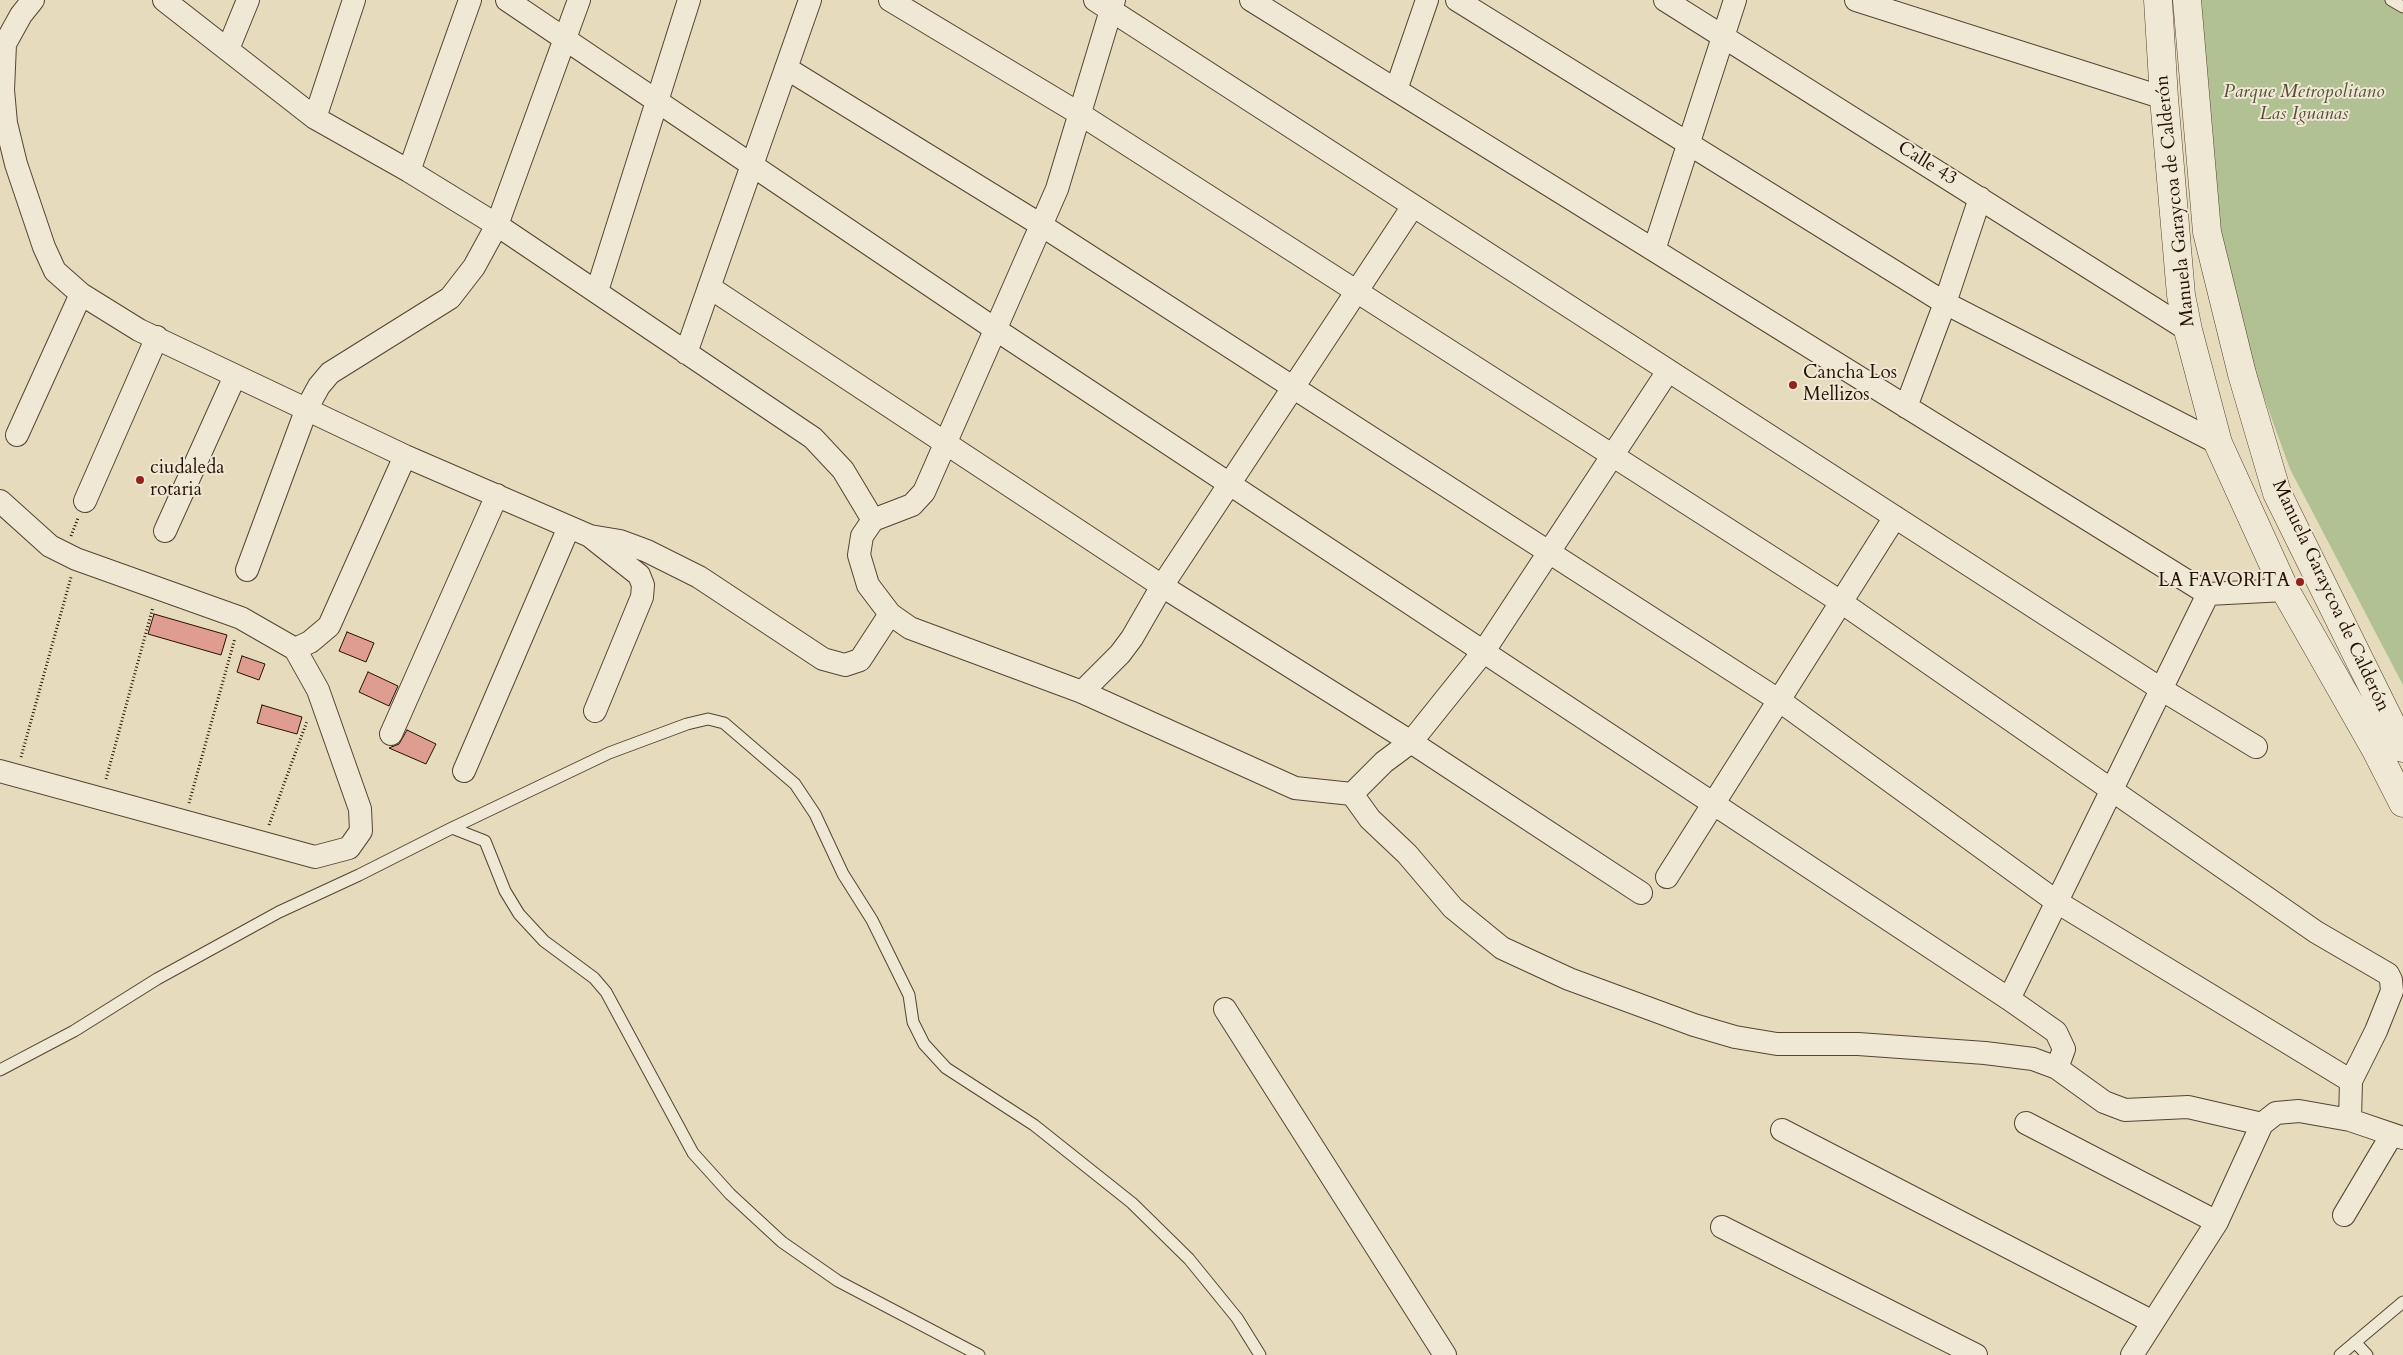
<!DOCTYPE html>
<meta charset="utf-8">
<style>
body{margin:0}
canvas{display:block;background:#e6dbbd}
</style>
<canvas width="2403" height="1355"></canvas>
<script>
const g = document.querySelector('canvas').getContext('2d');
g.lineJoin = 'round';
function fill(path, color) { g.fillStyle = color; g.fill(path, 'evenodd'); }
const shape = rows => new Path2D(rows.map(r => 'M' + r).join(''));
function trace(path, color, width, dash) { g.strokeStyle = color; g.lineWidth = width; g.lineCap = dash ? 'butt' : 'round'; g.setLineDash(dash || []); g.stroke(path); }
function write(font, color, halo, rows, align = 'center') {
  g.font = font + ' Cardo,serif'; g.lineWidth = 4; g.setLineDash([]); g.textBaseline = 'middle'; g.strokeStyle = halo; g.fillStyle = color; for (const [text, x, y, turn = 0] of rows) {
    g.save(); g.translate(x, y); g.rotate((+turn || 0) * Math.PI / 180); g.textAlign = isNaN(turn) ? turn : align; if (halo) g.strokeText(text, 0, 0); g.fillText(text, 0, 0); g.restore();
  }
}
fill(shape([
 [2199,0,2403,0,2403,685,2290,469,2236,320,2212,219]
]), '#b1c194');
const building = shape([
 [154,614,227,635,221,655,148,634,154,614],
 [347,632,374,643,366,662,339,651,347,632],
 [242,656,265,664,259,680,237,672,242,656],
 [368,672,398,686,389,706,359,692,368,672],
 [262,705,302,717,297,734,257,723,262,705],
 [407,730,436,744,426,764,389,748,399,744,407,730]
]);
fill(building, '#df9d91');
trace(building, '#261105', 1);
const service = shape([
 [2391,0,2403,7],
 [452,828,485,841,505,891,519,914,544,941,594,978,606,992,693,1153,730,1194,782,1242,838,1281,979,1355],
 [0,1070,74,1031,157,979,279,912,359,875,452,828,609,753,687,724,708,719,724,723,795,784,815,814,843,874,872,920,909,995,913,1022,924,1044,946,1068,1034,1125,1132,1203,1189,1259,1237,1318,1260,1355],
 [2355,1342,2367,1355],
 [2340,1355,2403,1302]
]);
const minor = shape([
 [33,0,21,15,5,44,3,90,6,123,16,164,44,247,55,271,81,294,139,330,405,456,590,536,620,541,647,551,699,577,823,659,845,665,860,660,890,614],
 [164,0,315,118,409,171,497,225,813,438,843,470,873,520],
 [507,0,995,329,2009,999,2056,1032,2064,1049,2057,1068],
 [890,0,1080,114,1841,602,2316,932,2388,974,2391,980,2392,991,2376,1031,2351,1081,2350,1120],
 [1095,0,2161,689,2256,747],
 [1114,0,1057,189,924,492,912,505,873,520,862,536,859,555,868,585,890,614,910,628,1082,692,1295,788,1352,794,1370,819,1407,854,1453,908,1502,948,1569,979,1694,1025,1735,1037,1777,1044,1858,1044,1985,1053,2033,1059,2057,1068,2104,1102,2125,1110,2188,1107,2262,1124,2276,1113,2299,1111,2350,1120,2403,1138],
 [1251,0,2208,594,2285,590],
 [1457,0,1945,303,2218,443],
 [1665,0,2188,330],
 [1856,0,2164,98],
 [228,49,248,0],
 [786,68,1041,225,1780,701,2057,902,2351,1081],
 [1396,90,1427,0],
 [315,118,354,0],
 [409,171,470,0],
 [1654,250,1735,0],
 [709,287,1162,586,1411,742,1641,893],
 [597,291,689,0],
 [686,353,810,0],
 [1906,407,1945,303,1980,198],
 [17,435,81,294],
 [0,501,50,546,76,559,241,618,295,649,318,690,360,809,361,831,349,848,315,857,0,771],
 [85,501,157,337],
 [165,531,235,376],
 [591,537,639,575,643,585,642,597,595,711],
 [247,570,307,408,319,386,330,373,450,298,474,267,497,225,579,0],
 [295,649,310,642,329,626,405,456],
 [1082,692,1120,654,1132,638,1162,586,1413,206],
 [391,734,497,495],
 [464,771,569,527],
 [1352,794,1384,762,1411,742,1484,651,1668,371],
 [1667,877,1895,517],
 [2009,999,2208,594],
 [1225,1009,1445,1355],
 [2026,1123,2217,1222],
 [1782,1130,2153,1322],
 [2344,1215,2391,1136],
 [1722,1227,1976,1355],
 [2132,1355,2217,1222,2262,1124]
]);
const tertiary = shape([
 [2158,0,2164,98,2181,295,2188,330,2218,443,2285,590,2375,748,2403,803],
 [2187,0,2207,232,2242,374,2277,493,2403,748]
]);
trace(service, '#564433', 13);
trace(minor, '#564433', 24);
trace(tertiary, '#564433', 29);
trace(shape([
 [71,536,78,518],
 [21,757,71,577],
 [106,779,153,607],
 [189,803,235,638],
 [269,825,307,721]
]), '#261105', 3, [1, 2.5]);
trace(service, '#efe8d4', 11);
trace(minor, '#efe8d4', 22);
trace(tertiary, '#efe8d4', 28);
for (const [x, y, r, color] of [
 [1793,385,5,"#8f2418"],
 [140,480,5,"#8f2418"],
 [2300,582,5,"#8f2418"]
]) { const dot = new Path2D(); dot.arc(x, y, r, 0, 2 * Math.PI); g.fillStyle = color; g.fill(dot); trace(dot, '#efe8d4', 2); }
write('italic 19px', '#574f37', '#efe8d4', [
 ["Parque Metropolitano",2304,93],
 ["Las Iguanas",2304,115]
]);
write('19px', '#261105', '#efe8d4', [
 ["Calle 43",1927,164,32],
 ["Manuela Garaycoa de Calderón",2176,201,-96],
 ["Manuela Garaycoa de Calderón",2330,596,65]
]);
write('19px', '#261105', '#efe8d4', [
 ["Cancha Los",1803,374],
 ["Mellizos",1803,396],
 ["ciudaleda",150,469],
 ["rotaria",150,491],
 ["LA FAVORITA",2290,582,"right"]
], 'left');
</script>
